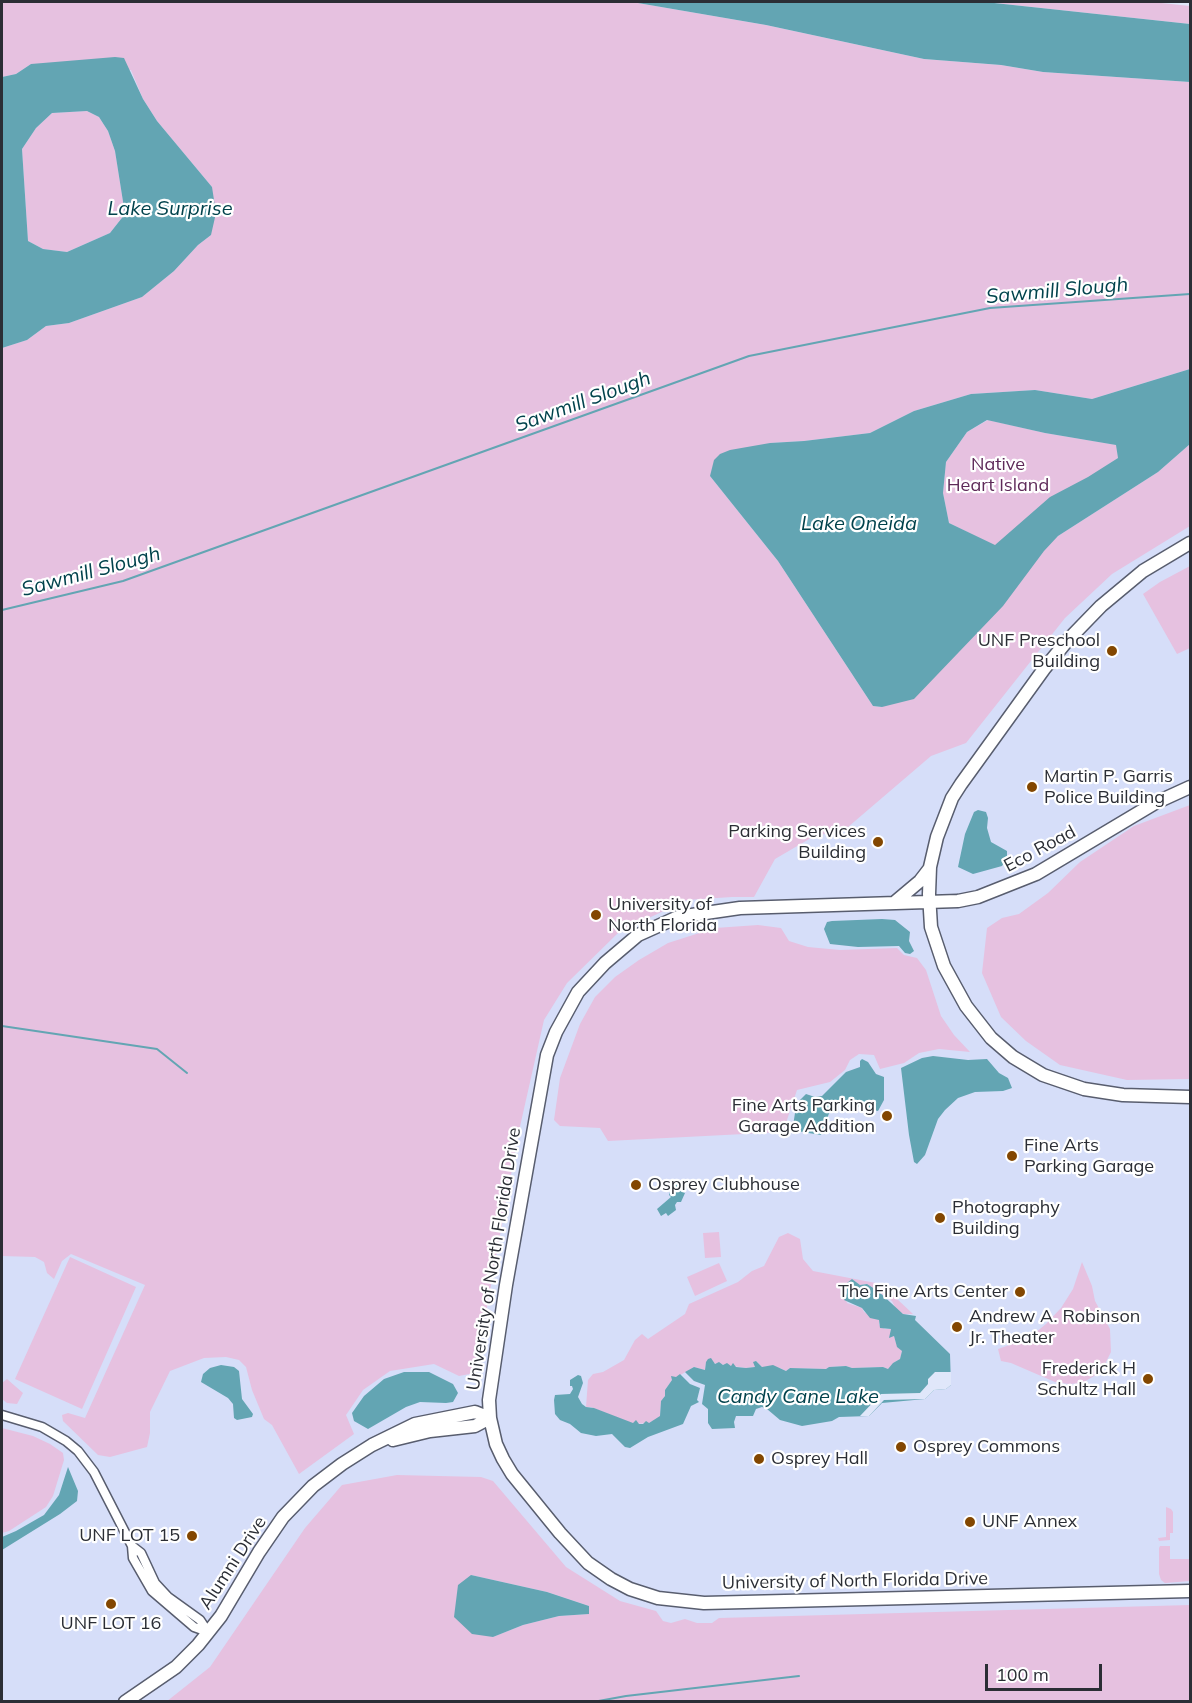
<!DOCTYPE html>
<style>
body{margin:0}
#map{position:relative;width:1192px;height:1703px;overflow:hidden;background:#e0e7fa;font-family:Mulish,sans-serif}
canvas{display:block}
.frame{position:absolute;inset:0;border:3px solid #2b2e35;pointer-events:none}
.scale{position:absolute;left:985px;top:1664px;width:117px;height:27px;box-sizing:border-box;border:3px solid #2b2e35;border-top:0;padding-left:8px;font-size:18px;line-height:21px;white-space:nowrap;color:#2b2e35;-webkit-text-stroke:4px #fff;paint-order:stroke}
</style>
<div id="map">
<canvas width="1192" height="1703"></canvas>
<div class="frame"></div>
<div class="scale">100 m</div>
</div>
<script>
const g = document.querySelector('canvas').getContext('2d');
g.lineJoin = 'round';
function fill(path, color) { g.fillStyle = color; g.fill(path, 'evenodd'); }
const shape = rows => new Path2D(rows.map(r => 'M' + r).join(''));
function trace(path, color, width, dash) { g.strokeStyle = color; g.lineWidth = width; g.lineCap = dash ? 'butt' : 'round'; g.setLineDash(dash || []); g.stroke(path); }
function write(font, color, halo, rows, align = 'center') {
  g.font = font + ' Mulish,sans-serif'; g.lineWidth = 4.5; g.setLineDash([]); g.textBaseline = 'middle'; g.strokeStyle = halo; g.fillStyle = color; for (const [text, x, y, turn = 0] of rows) {
    g.save(); g.translate(x, y); g.rotate((+turn || 0) * Math.PI / 180); g.textAlign = isNaN(turn) ? turn : align; if (halo) g.strokeText(text, 0, 0); g.fillText(text, 0, 0); g.restore();
  }
}
fill(shape([
 [140,2,368,2,584,32,1190,128,1190,1701,2,1702,2,30]
]), '#d6def9');
fill(shape([
 [2,2,632,2,766,25,924,59,1001,65,1043,72,1190,82,1190,369,1092,399,1035,390,971,394,914,411,870,433,804,441,770,443,710,476,778,561,873,706,882,707,1058,536,1158,472,1190,444,1190,526,1112,574,1065,618,966,743,931,756,848,827,811,838,775,859,754,897,732,897,687,900,619,932,567,983,544,1020,519,1131,475,1373,459,1376,434,1364,390,1371,363,1390,346,1415,354,1434,299,1474,272,1425,264,1419,252,1390,246,1367,239,1360,226,1357,204,1358,170,1371,150,1412,150,1433,147,1447,110,1457,98,1455,63,1421,62,1415,68,1413,85,1418,145,1285,71,1254,62,1261,54,1279,47,1273,44,1262,35,1257,2,1256,2,348,27,340,46,326,69,323,142,297,174,271,198,245,211,235,212,187,157,121,143,99,131,70,31,64,16,74,2,77],
 [985,2,1152,2,1190,6,1190,24],
 [87,111,99,117,108,131,115,151,125,214,110,233,67,252,43,249,28,241,22,149,36,128,52,113],
 [988,420,1045,433,1117,445,1118,458,1018,527,995,546,949,523,943,493,946,462,967,432],
 [1190,566,1190,648,1177,654,1143,594,1160,582],
 [1190,805,1190,1079,1127,1080,1060,1065,1026,1041,1001,1017,982,973,987,928,1002,918,1019,914,1048,893,1080,862,1134,826],
 [758,925,781,928,789,941,808,947,840,950,897,948,904,955,917,958,926,970,941,1016,954,1035,970,1052,939,1049,919,1053,904,1063,880,1069,874,1055,859,1054,850,1060,845,1070,830,1082,797,1090,783,1132,608,1141,600,1128,560,1126,554,1120,560,1078,580,1024,595,997,615,977,639,960,668,943,715,928],
 [719,1232,721,1257,705,1258,703,1233],
 [788,1233,800,1239,803,1259,813,1271,881,1284,913,1314,903,1314,896,1309,892,1301,867,1284,860,1285,852,1279,847,1287,845,1296,847,1303,862,1308,864,1312,879,1320,879,1325,885,1329,891,1329,890,1337,894,1336,897,1346,902,1351,900,1359,893,1363,892,1367,888,1369,883,1367,852,1368,846,1366,829,1367,826,1369,790,1368,786,1371,780,1368,762,1367,756,1361,755,1367,746,1368,706,1362,705,1370,694,1367,672,1380,665,1390,665,1396,661,1401,660,1417,649,1423,633,1424,591,1407,586,1407,588,1380,593,1374,603,1372,624,1360,635,1340,642,1334,648,1339,685,1314,689,1304,738,1282,752,1271,764,1266,779,1237],
 [70,1257,136,1287,82,1409,15,1379],
 [1082,1262,1092,1286,1095,1301,1110,1329,1111,1352,1101,1372,1082,1383,1069,1384,1055,1382,1011,1363,1001,1361,998,1349,1024,1340,1035,1333,1046,1324,1061,1308,1073,1289],
 [719,1263,727,1281,695,1296,687,1277],
 [7,1379,23,1393,17,1404,7,1403,2,1399,2,1383],
 [2,1428,33,1436,50,1444,63,1453,64,1460,53,1496,46,1507,9,1531,2,1533],
 [397,1475,481,1477,493,1481,566,1567,620,1601,656,1611,663,1621,671,1623,685,1619,697,1623,712,1623,719,1618,1190,1605,1190,1701,166,1702,210,1667,305,1528,342,1485],
 [471,1575,547,1592,589,1606,589,1614,559,1616,523,1625,493,1637],
 [1166,1507,1171,1509,1173,1512,1173,1533,1170,1533,1170,1540,1159,1541,1158,1538,1166,1537],
 [1160,1546,1170,1546,1170,1559,1190,1559,1190,1581,1165,1583,1161,1580,1159,1574,1159,1548]
]), '#e6c1e0');
fill(shape([
 [632,2,985,2,1190,24,1190,82,1043,72,1001,65,924,59,766,25],
 [115,57,124,58,143,99,157,121,212,187,216,213,211,235,198,245,174,271,142,297,69,323,46,326,27,340,2,348,2,77,16,74,31,64],
 [87,111,99,117,108,131,115,151,125,214,110,233,67,252,43,249,28,241,22,149,36,128,52,113],
 [1190,369,1190,444,1158,472,1058,536,1044,551,1003,606,914,699,882,707,873,706,778,561,710,476,714,460,720,454,730,450,770,443,804,441,870,433,914,411,971,394,1035,390,1092,399],
 [987,420,1045,433,1116,445,1118,458,1088,477,1050,497,995,545,949,523,943,493,946,462,967,432],
 [978,810,986,812,988,818,987,828,991,842,1007,851,1007,858,1002,866,973,874,958,867,965,834,974,812],
 [882,919,895,920,910,932,909,941,914,951,910,954,905,953,899,946,858,947,830,944,824,929,827,922,832,921],
 [933,1056,968,1060,987,1059,999,1073,1008,1078,1012,1088,1003,1091,975,1092,958,1098,945,1110,938,1119,925,1155,917,1164,914,1162,909,1135,901,1068,922,1058],
 [862,1059,868,1062,876,1074,884,1077,884,1100,878,1111,837,1102,831,1108,821,1135,796,1131,793,1126,795,1113,798,1102,806,1094,815,1097,822,1096,846,1072,860,1067,860,1061],
 [675,1185,682,1186,681,1191,685,1193,681,1202,677,1202,675,1205,676,1210,668,1216,666,1213,661,1216,657,1209,671,1197,669,1195,671,1189,674,1189],
 [852,1279,860,1285,867,1284,878,1291,903,1314,916,1316,915,1320,950,1354,951,1385,946,1389,934,1390,925,1399,882,1403,869,1416,839,1417,832,1421,802,1426,780,1420,767,1409,762,1407,756,1409,753,1416,736,1416,734,1422,735,1428,712,1429,708,1423,708,1409,702,1404,705,1385,694,1381,685,1372,694,1367,705,1370,706,1362,708,1359,711,1358,715,1364,719,1362,723,1365,727,1363,731,1366,733,1363,736,1367,746,1368,755,1367,753,1362,756,1361,762,1367,773,1365,786,1371,790,1368,826,1369,829,1367,846,1366,852,1368,883,1367,888,1369,893,1363,900,1359,902,1351,897,1347,894,1336,889,1338,891,1329,880,1328,879,1320,870,1318,862,1308,844,1300,847,1293,847,1283],
 [221,1365,234,1367,239,1371,242,1399,253,1414,252,1417,237,1420,234,1418,233,1404,228,1398,201,1382,203,1374,210,1368],
 [404,1372,429,1372,453,1384,458,1393,453,1402,446,1403,420,1402,406,1407,368,1429,354,1421,352,1413,364,1396,384,1379],
 [680,1374,690,1384,700,1388,697,1400,699,1402,691,1406,683,1424,648,1437,630,1448,625,1447,612,1434,596,1436,581,1433,570,1424,560,1420,555,1414,554,1400,555,1395,570,1394,573,1389,572,1386,570,1386,570,1380,578,1375,581,1376,583,1383,578,1397,582,1404,586,1407,594,1408,633,1423,636,1420,639,1424,643,1424,646,1421,649,1423,660,1416,661,1401,665,1396,665,1390,672,1380,671,1376,676,1377],
 [68,1467,78,1491,77,1501,60,1514,2,1550,2,1537,16,1531,44,1515,59,1495],
 [471,1575,547,1592,589,1606,589,1614,559,1616,523,1625,493,1637,472,1634,454,1617,458,1585]
]), '#63a5b3');
fill(shape([
 [935,1372,951,1372,951,1385,946,1389,934,1390,925,1399,884,1400,869,1416,860,1416,881,1394,920,1393,928,1384,928,1379]
]), '#e0e7fa');
trace(shape([
 [2,610,123,581,749,356,990,308,1190,294],
 [2,1026,157,1049,187,1073],
 [593,1702,626,1696,799,1676]
]), '#63a5b3', 2);
const street = shape([
 [2,1415,42,1427,66,1441,78,1451,94,1472,132,1546,141,1553,155,1583,168,1597,200,1620,208,1632],
 [132,1546,133,1558,152,1591,194,1627,208,1632]
]);
const secondary = shape([
 [1190,543,1143,571,1101,606,1067,641,1044,669,961,784,952,798,937,837,930,867,929,894,931,927,944,966,966,1006,991,1038,1013,1057,1043,1075,1084,1089,1123,1095,1190,1097],
 [1190,787,1155,803,1036,874,978,897,958,901,740,908,678,917,638,935,605,963,578,992,556,1032,547,1055,506,1285,489,1400,490,1418,496,1444,503,1459,512,1474,560,1533,588,1563,611,1579,630,1589,658,1598,704,1603,1190,1591],
 [895,902,920,881,930,868],
 [393,1440,430,1431,475,1426,490,1418],
 [125,1702,176,1667,198,1645,221,1616,259,1552,283,1517,313,1486,342,1464,372,1445,415,1424,475,1412,490,1418]
]);
trace(street, '#585d6e', 11);
trace(secondary, '#585d6e', 15);
trace(street, '#fff', 8);
trace(secondary, '#fff', 12);
for (const [x, y, r, color] of [
 [1112,651,6,"#834701"],
 [1032,787,6,"#834701"],
 [878,842,6,"#834701"],
 [596,915,6,"#834701"],
 [887,1116,6,"#834701"],
 [1012,1156,6,"#834701"],
 [636,1185,6,"#834701"],
 [940,1218,6,"#834701"],
 [1020,1292,6,"#834701"],
 [957,1327,6,"#834701"],
 [1148,1379,6,"#834701"],
 [901,1447,6,"#834701"],
 [759,1459,6,"#834701"],
 [970,1522,6,"#834701"],
 [192,1536,6,"#834701"],
 [111,1604,6,"#834701"]
]) { const dot = new Path2D(); dot.arc(x, y, r, 0, 2 * Math.PI); g.fillStyle = color; g.fill(dot); trace(dot, '#fff', 2); }
write('18px', '#5e2a59', '#fff', [
 ["Native",998,465],
 ["Heart Island",998,486]
]);
write('18px', '#2b2e35', '#fff', [
 ["UNF Preschool",1100,641,"right"],
 ["Building",1100,662,"right"],
 ["Martin P. Garris",1044,777],
 ["Police Building",1044,798],
 ["Parking Services",866,832,"right"],
 ["Building",866,853,"right"],
 ["University of",608,905],
 ["North Florida",608,926],
 ["Fine Arts Parking",875,1106,"right"],
 ["Garage Addition",875,1127,"right"],
 ["Fine Arts",1024,1146],
 ["Parking Garage",1024,1167],
 ["Osprey Clubhouse",648,1185],
 ["Photography",952,1208],
 ["Building",952,1229],
 ["The Fine Arts Center",1008,1292,"right"],
 ["Andrew A. Robinson",969,1317],
 ["Jr. Theater",969,1338],
 ["Frederick H",1136,1369,"right"],
 ["Schultz Hall",1136,1390,"right"],
 ["Osprey Commons",913,1447],
 ["Osprey Hall",771,1459],
 ["UNF Annex",982,1522],
 ["UNF LOT 15",180,1536,"right"],
 ["UNF LOT 16",111,1624,"center"]
], 'left');
write('18px', '#2b2e35', '#fff', [
 ["Eco Road",1040,849,-28],
 ["University of North Florida Drive",494,1259,-81],
 ["Alumni Drive",233,1563,-57],
 ["University of North Florida Drive",855,1581,-1]
]);
write('italic 20px', '#01424c', '#fff', [
 ["Lake Surprise",170,209],
 ["Sawmill Slough",1057,291,-5],
 ["Sawmill Slough",583,402,-20],
 ["Lake Oneida",859,524],
 ["Sawmill Slough",91,572,-15],
 ["Candy Cane Lake",798,1397]
]);
</script>
